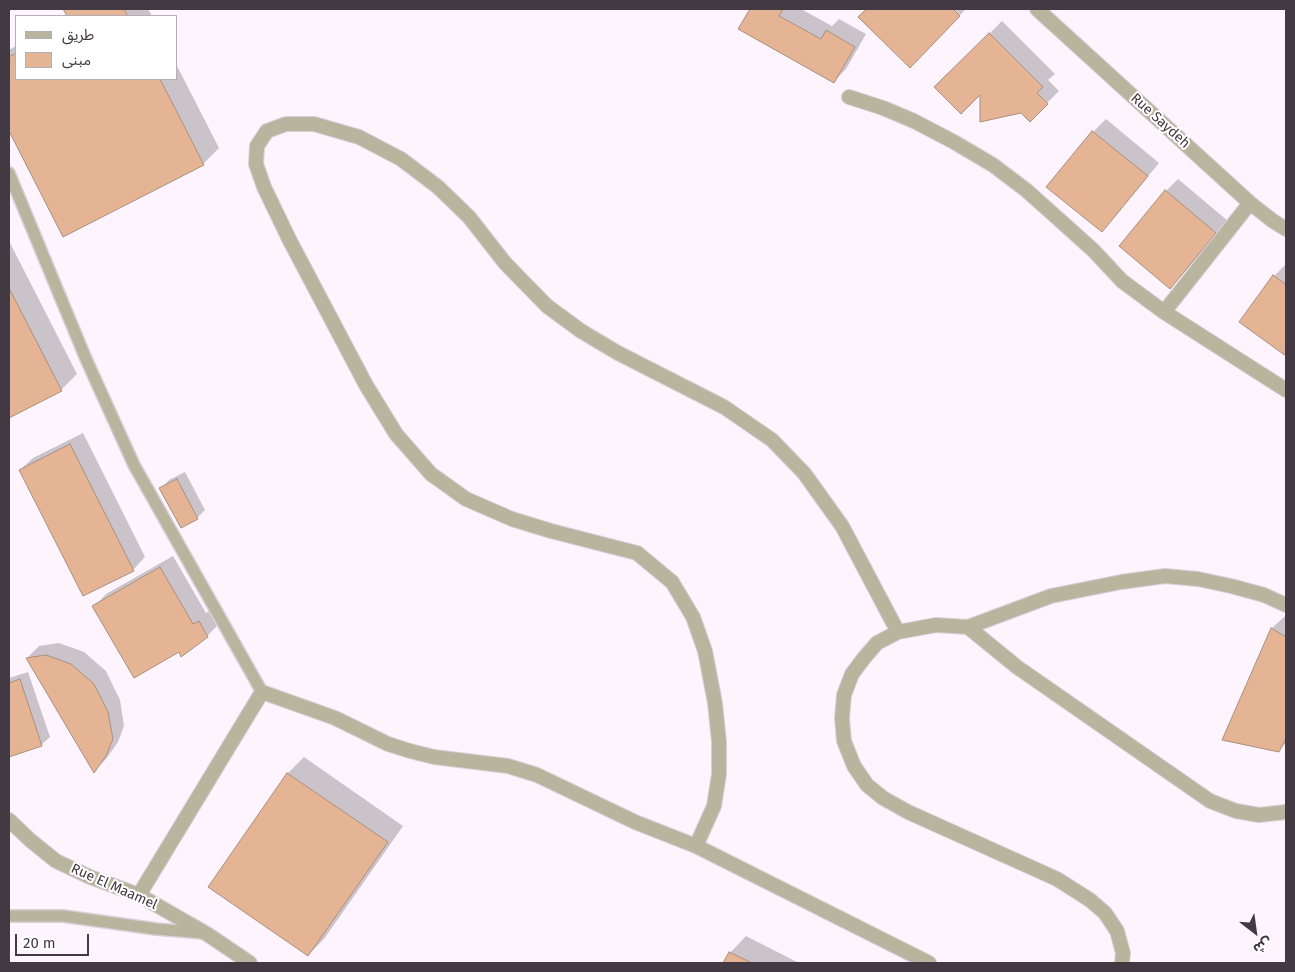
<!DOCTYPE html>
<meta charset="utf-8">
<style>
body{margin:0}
#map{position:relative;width:1295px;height:972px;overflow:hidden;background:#fdf4fd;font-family:"Fira Sans","Noto Sans Arabic",sans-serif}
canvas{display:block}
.frame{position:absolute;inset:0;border:10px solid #423942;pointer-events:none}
.legend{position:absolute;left:15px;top:15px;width:162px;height:65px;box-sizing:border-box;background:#fff;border:1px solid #b3b0b3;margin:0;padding:6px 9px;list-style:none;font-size:15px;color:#423942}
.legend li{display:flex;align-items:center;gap:10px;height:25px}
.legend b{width:25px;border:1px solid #b3b0b3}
.north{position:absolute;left:1230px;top:907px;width:50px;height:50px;-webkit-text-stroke:4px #fff;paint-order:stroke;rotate:150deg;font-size:14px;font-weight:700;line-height:20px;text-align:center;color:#423942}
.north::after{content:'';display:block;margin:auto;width:18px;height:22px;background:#423942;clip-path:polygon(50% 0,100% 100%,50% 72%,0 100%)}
.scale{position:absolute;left:15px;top:934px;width:74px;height:22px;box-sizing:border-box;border:2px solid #423942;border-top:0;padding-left:6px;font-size:15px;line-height:18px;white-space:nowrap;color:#423942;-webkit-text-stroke:4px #fff;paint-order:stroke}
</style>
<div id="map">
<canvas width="1295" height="972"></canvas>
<div class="frame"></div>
<ul class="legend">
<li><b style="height:6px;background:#b8b49d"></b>طريق</li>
<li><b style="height:14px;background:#e4b495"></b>مبنى</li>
</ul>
<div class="north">ش</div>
<div class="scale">20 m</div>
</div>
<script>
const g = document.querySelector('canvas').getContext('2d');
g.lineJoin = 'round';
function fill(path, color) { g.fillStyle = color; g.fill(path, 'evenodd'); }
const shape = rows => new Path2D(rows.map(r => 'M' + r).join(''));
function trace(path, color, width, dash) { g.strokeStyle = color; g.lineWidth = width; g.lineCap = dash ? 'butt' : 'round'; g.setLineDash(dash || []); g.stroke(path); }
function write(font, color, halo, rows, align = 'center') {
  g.font = font + ' "Fira Sans",sans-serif'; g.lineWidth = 4; g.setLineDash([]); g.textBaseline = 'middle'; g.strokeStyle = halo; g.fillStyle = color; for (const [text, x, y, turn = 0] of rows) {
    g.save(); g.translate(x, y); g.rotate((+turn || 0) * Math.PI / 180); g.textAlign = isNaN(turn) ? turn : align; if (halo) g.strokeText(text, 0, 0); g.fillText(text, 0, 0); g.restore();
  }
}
fill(shape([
 [65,9,148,9,152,16,68,16],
 [751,9,801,9,832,26,839,19,866,34,846,69,834,81,740,28],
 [868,9,951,9,959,16,859,17],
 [954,9,966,9,960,15],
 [1002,21,1055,74,1048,80,1059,91,1030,120,1022,112,982,92,936,87],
 [16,46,16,79,176,79,176,64,219,148,203,164,63,235,9,128,9,50],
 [1106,119,1159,163,1114,218,1102,231,1048,187,1093,132],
 [1178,179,1228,221,1182,275,1170,287,1166,191],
 [9,241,77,374,61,390,9,417],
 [1286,264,1286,355,1240,322,1274,276],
 [83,433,145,557,133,570,20,470,33,458],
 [185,472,205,510,197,518,160,489,169,480],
 [173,556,206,613,211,609,219,624,207,636,179,651,94,607,106,594],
 [1285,616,1286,617,1286,743,1279,750,1223,739,1272,628],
 [59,643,84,652,106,671,120,700,124,726,118,742,106,759,94,771,27,658,39,646],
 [28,672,50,737,41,745,9,755,9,678],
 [304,757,403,826,324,939,308,955,209,887,288,773],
 [746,936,799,963,724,963,730,953]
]), '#0003');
const building = shape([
 [63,9,124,9,128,16,67,16,63,9],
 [750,9,783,9,779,16,821,39,826,30,855,47,834,83,738,29,750,9],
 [866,9,953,9,960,16,910,68,858,17,866,9],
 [989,33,1043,87,1037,93,1048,104,1030,122,1021,113,980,122,980,95,961,114,934,87,989,33],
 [16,53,16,79,160,79,204,165,63,237,9,131,9,57,16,53],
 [1092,131,1148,176,1102,232,1046,187,1092,131],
 [1165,190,1216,233,1170,289,1119,246,1165,190],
 [1273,275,1286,285,1286,356,1239,322,1273,275],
 [9,288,62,391,9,418,9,288],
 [70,444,134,571,83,596,19,470,70,444],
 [177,479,198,519,181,528,159,488,177,479],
 [160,567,193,624,199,621,208,637,181,657,179,652,134,678,92,606,160,567],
 [1271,628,1286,637,1286,738,1279,752,1222,740,1271,628],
 [46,655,71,664,94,684,108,712,113,739,106,756,94,773,26,658,46,655],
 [20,679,42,746,9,757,9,683,20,679],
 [287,773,388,842,308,956,208,887,287,773],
 [729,952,752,963,723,963,729,952]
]);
fill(building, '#e4b495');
trace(building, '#a98f7e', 1);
const service = shape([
 [9,173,86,359,134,465,262,692],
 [9,916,63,916,156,929,203,933]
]);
const minor = shape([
 [1037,9,1250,203,1273,221,1286,229],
 [849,97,883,108,914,121,954,142,993,165,1026,190,1063,223,1094,251,1122,281,1164,312,1286,390],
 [1164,312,1250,203],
 [968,627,1051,596,1121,582,1165,576,1198,579,1231,586,1264,595,1286,605],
 [696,846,714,806,719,774,719,742,715,703,705,651,693,617,672,582,637,553,551,531,512,519,466,499,431,474,396,434,366,385,289,239,264,187,256,164,257,146,267,131,286,124,314,124,359,137,401,159,438,187,469,217,505,263,547,306,581,331,618,353,724,407,772,440,804,473,842,526,898,632],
 [139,895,262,692,335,718,388,744,410,751,434,757,508,766,537,775,635,822,696,846,929,963],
 [1122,963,1123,953,1117,931,1105,913,1090,900,1057,879,908,812,883,798,867,785,854,766,844,741,842,718,844,695,852,674,864,658,877,643,898,632,936,625,968,627,1017,667,1210,801,1236,811,1259,815,1286,812]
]);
const tertiary = shape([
 [9,820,30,840,56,861,90,877,139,895,207,934,250,963]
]);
trace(service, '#d8cfd8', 14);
trace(minor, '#d8cfd8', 16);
trace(tertiary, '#d8cfd8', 16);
trace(service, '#b8b49d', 11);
trace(minor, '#b8b49d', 14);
trace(tertiary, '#b8b49d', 14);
write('14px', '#423942', '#fff', [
 ["Rue Saydeh",1160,121,42],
 ["Rue El Maamel",114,887,24]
]);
</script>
